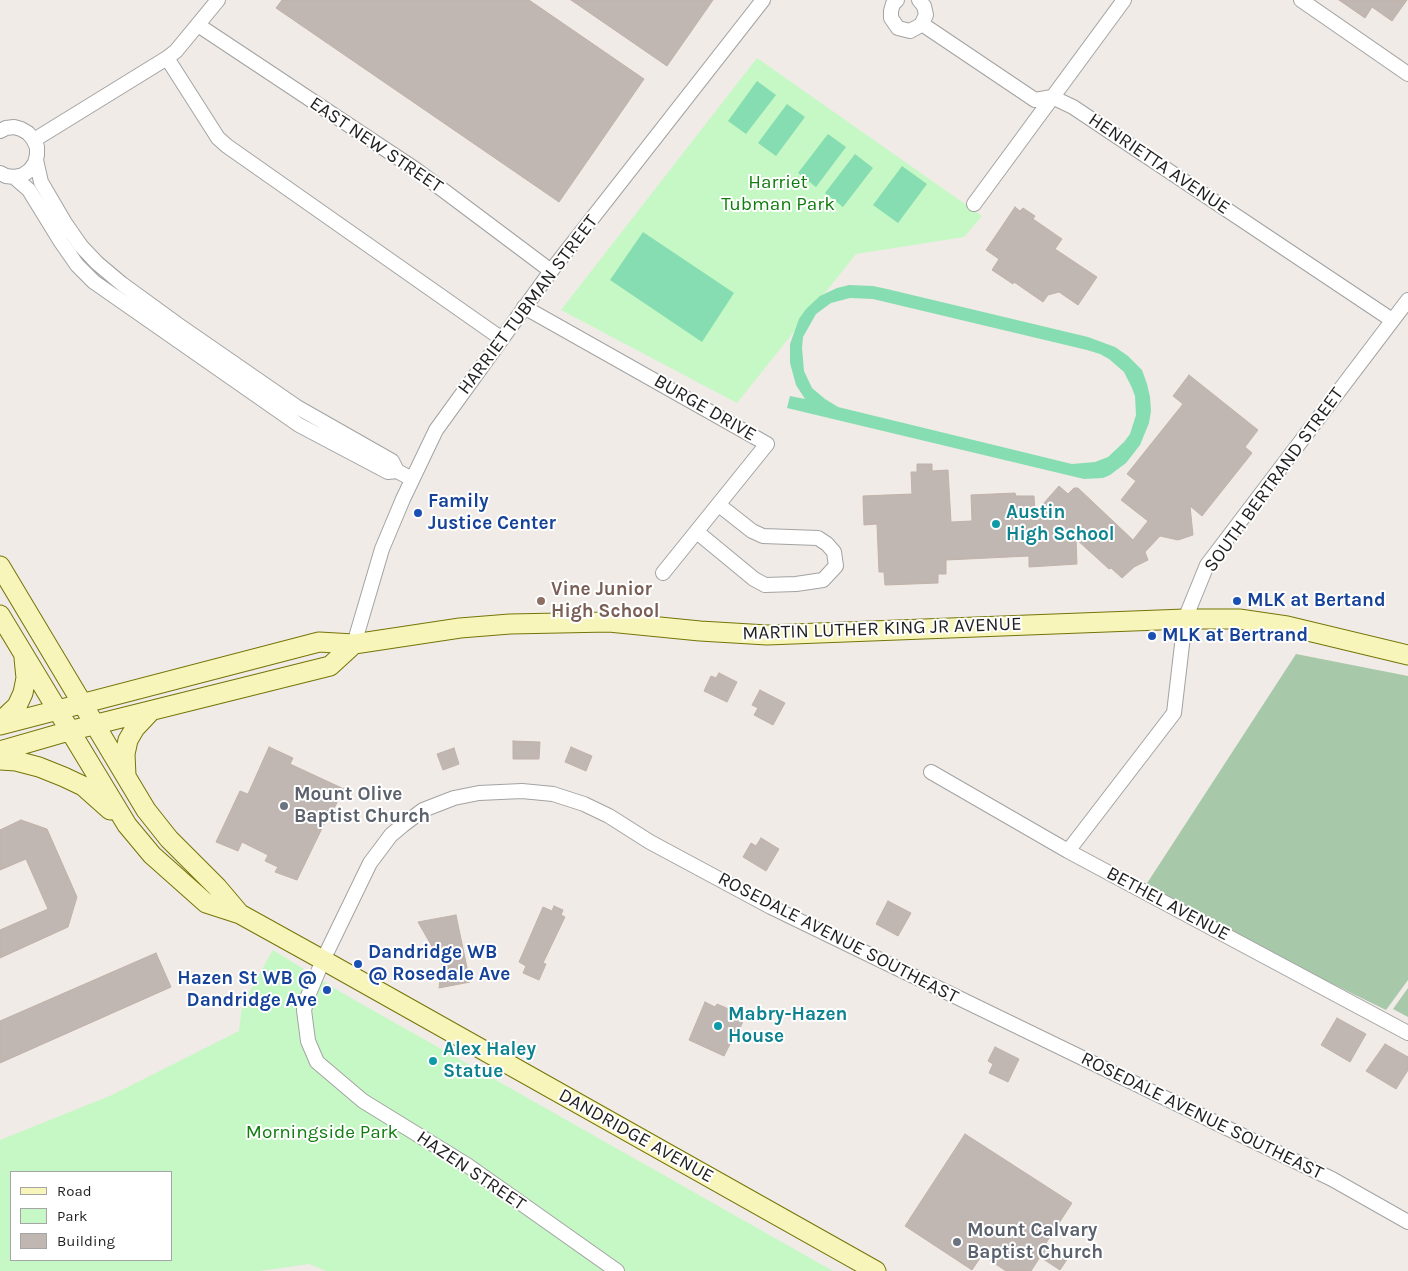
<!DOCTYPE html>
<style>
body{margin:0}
#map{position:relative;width:1408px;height:1271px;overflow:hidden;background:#f0ebe6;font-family:Karla,sans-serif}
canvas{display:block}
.legend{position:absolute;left:10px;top:1171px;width:162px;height:90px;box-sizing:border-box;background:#fff;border:1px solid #a5a5a5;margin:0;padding:6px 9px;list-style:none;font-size:15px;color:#1f1f1f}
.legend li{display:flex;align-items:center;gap:10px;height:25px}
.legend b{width:25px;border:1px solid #a5a5a5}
</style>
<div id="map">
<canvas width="1408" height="1271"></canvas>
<ul class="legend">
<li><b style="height:6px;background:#f8f5bb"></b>Road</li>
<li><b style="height:14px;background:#c5f8c4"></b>Park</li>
<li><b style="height:14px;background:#c0b7b2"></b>Building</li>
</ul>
</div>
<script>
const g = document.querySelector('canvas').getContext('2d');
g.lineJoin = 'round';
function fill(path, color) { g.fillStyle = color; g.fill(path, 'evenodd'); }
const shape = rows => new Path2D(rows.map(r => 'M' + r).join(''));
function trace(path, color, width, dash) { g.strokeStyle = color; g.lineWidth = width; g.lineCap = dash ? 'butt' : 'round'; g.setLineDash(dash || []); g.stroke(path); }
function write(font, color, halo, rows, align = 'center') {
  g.font = font + ' Karla,sans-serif'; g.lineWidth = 4; g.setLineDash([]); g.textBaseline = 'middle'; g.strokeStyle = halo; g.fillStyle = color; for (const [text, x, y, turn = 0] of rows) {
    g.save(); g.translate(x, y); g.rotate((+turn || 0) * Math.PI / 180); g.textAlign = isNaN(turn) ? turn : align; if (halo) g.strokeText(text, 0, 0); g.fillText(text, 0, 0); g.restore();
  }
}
fill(shape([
 [1296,654,1408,676,1408,980,1386,1010,1142,891],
 [1408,988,1408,1017,1393,1009]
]), '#a7c8a9');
fill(shape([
 [757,58,982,216,964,237,856,254,737,403,561,310],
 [273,950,344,994,833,1271,326,1271,309,1264,260,1271,0,1271,0,1140,112,1095,239,1031,242,1005],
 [11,1172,171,1172,171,1260,11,1260]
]), '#c5f8c4');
fill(shape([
 [757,81,776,95,746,134,728,121],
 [787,104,805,117,776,156,758,143],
 [828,134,846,147,816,187,798,173],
 [855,154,873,168,843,207,825,193],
 [902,166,927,184,898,223,873,205],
 [643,232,734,293,702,342,610,280],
 [849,285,873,286,887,289,1088,337,1115,347,1128,356,1142,370,1147,384,1150,397,1151,411,1149,423,1140,445,1126,463,1110,475,1103,478,1084,479,787,408,790,396,805,399,796,385,790,363,790,344,799,319,806,309,820,296,837,288],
 [850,298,873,299,1087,350,1100,354,1109,359,1124,372,1132,388,1135,396,1136,415,1130,434,1124,442,1108,457,1095,462,1072,464,838,407,825,399,812,388,804,371,802,348,803,337,816,314,831,303]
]), '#86ddb2');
const building = shape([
 [282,0,529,0,644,79,559,202,276,8,282,0],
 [571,0,713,0,667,66,571,0],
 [1339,0,1407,0,1392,21,1372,7,1365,18,1339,0],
 [1015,207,1020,211,1023,208,1035,216,1033,219,1062,239,1055,249,1097,277,1078,305,1059,292,1048,295,1043,302,1014,282,1013,284,992,270,999,259,986,250,1015,207],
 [1189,375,1258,430,1245,447,1252,453,1202,516,1190,506,1193,535,1178,540,1160,536,1145,552,1148,560,1134,567,1122,578,1111,568,1109,569,1076,539,1077,564,1029,567,1029,556,946,560,946,574,938,574,938,583,885,585,884,572,879,572,877,524,864,525,863,496,912,494,911,472,917,472,917,464,932,464,932,471,948,470,951,522,972,521,971,495,1015,493,1016,496,1034,496,1035,513,1059,486,1068,494,1074,488,1078,488,1133,540,1148,521,1121,500,1136,481,1127,474,1183,404,1173,396,1189,375],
 [719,673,737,682,727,702,704,691,711,676,716,678,719,673],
 [760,690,785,703,773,725,754,715,758,708,752,705,760,690],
 [513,741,540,742,539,759,513,759,513,741],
 [269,747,293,758,290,764,344,789,329,818,327,818,297,880,275,872,278,867,265,861,268,855,242,842,238,851,216,842,240,791,248,794,269,747],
 [571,747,592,756,586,771,565,762,571,747],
 [454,748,459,764,443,770,437,754,454,748],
 [21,820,47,829,77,897,68,927,0,958,0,930,48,909,26,859,0,870,0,830,21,820],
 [761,838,779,849,766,871,743,857,751,843,756,846,761,838],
 [888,901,911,913,898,936,876,924,888,901],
 [554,906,563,910,561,915,565,917,543,963,546,964,539,980,523,973,526,966,519,962,543,907,552,911,554,906],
 [456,915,470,982,439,988,442,964,418,922,456,915],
 [156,953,171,987,0,1063,0,1021,156,953],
 [705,1002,715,1007,717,1004,736,1012,734,1016,743,1021,738,1033,736,1032,724,1056,689,1040,705,1002],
 [1337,1018,1366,1034,1350,1062,1321,1045,1337,1018],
 [1385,1044,1408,1057,1408,1070,1396,1089,1366,1071,1385,1044],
 [995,1047,1019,1059,1008,1082,989,1073,993,1064,988,1061,995,1047],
 [965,1134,1072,1203,1046,1243,1068,1258,1060,1270,1040,1257,1031,1271,1006,1271,982,1255,972,1270,905,1226,965,1134]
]);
fill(building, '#c0b7b2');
trace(building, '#c1b1a8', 1);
const street = shape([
 [897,0,893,4,891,11,891,18,898,28,910,31,921,25,926,15,924,6,919,0],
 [1301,0,1408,74],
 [922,24,1035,100,1052,97,1073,107,1392,320],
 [198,25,415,169,551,271],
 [167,58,218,138,227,146,502,339],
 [0,131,6,128,14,127,21,129,28,133,33,139,37,147,37,155,35,163,30,170,23,175,14,177,6,176,0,173],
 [34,140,167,58,176,51,218,0],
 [36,160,41,182,65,223,81,246,97,263,122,284,177,324,297,407,392,461,397,471],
 [14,177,29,190,61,242,77,265,94,282,299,425,388,472,397,471,412,479],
 [974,204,1124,0],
 [524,307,767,444,663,573],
 [697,532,754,579,765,585,796,584,823,580,836,566,834,552,827,544,818,538,763,536,752,531,719,505],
 [354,644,382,549,403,499,436,430,551,271,763,0],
 [931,772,1068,851,1408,1033],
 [1068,851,1174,713,1185,619,1207,565,1408,300],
 [617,1271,467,1165,363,1101,317,1062,308,1041,304,1010,308,996,323,960,370,863,391,835,403,825,423,810,454,798,479,793,522,791,553,794,584,804,609,816,650,842,771,907,1332,1179,1408,1222]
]);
const secondary = shape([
 [0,566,146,810,169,839,217,887,239,913],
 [0,615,127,825,152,855,206,903,240,914,323,960,876,1271],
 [0,722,17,706,23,693,26,678,24,658],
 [0,725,319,642,354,644,460,628,510,624,609,622,700,631,767,635,1185,619,1239,619,1287,626,1408,655],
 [0,751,69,731,330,666,354,644],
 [0,760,16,761,39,767,64,777,83,786,110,810],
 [126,776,125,754,128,740,135,728,151,711]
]);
trace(street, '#a3a3a3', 16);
trace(secondary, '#757507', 21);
trace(street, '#fff', 14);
trace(secondary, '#f8f5bb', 19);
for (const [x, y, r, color] of [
 [418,513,5,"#1a4fb4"],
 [996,524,5,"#0f9aa8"],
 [541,601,5,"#8d6e63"],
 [1237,601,5,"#1a4fb4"],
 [1152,636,5,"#1a4fb4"],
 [284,806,5,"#6b7280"],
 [358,964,5,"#1a4fb4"],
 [327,990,5,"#1a4fb4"],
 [718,1026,5,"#0f9aa8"],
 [433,1061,5,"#0f9aa8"],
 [957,1242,5,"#6b7280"]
]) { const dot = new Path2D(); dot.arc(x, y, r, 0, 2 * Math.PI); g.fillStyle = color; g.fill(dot); trace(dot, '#fff', 2); }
write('19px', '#1f1f1f', '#fff', [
 ["EAST NEW STREET",376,145,34],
 ["HENRIETTA AVENUE",1159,164,34],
 ["HARRIET TUBMAN STREET",528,305,-53],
 ["BURGE DRIVE",705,408,30],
 ["SOUTH BERTRAND STREET",1274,480,-54],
 ["MARTIN LUTHER KING JR AVENUE",882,629,-2],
 ["BETHEL AVENUE",1168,904,28],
 ["ROSEDALE AVENUE SOUTHEAST",838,938,27],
 ["ROSEDALE AVENUE SOUTHEAST",1202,1116,26],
 ["DANDRIDGE AVENUE",636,1136,29],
 ["HAZEN STREET",471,1171,34]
]);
write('19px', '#107d0e', '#fff', [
 ["Harriet",778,183],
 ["Tubman Park",778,205],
 ["Morningside Park",322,1133]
]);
write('bold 19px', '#164399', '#fff', [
 ["Family",428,502],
 ["Justice Center",428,524],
 ["MLK at Bertand",1247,601],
 ["MLK at Bertrand",1162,636],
 ["Dandridge WB",368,953],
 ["@ Rosedale Ave",368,975],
 ["Hazen St WB @",317,979,"right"],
 ["Dandridge Ave",317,1001,"right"]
], 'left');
write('bold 19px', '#0d838f', '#fff', [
 ["Austin",1006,513],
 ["High School",1006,535],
 ["Mabry-Hazen",728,1015],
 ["House",728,1037],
 ["Alex Haley",443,1050],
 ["Statue",443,1072]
], 'left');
write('bold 19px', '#785e54', '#fff', [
 ["Vine Junior",551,590],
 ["High School",551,612]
], 'left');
write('bold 19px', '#5b616d', '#fff', [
 ["Mount Olive",294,795],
 ["Baptist Church",294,817],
 ["Mount Calvary",967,1231],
 ["Baptist Church",967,1253]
], 'left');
</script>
